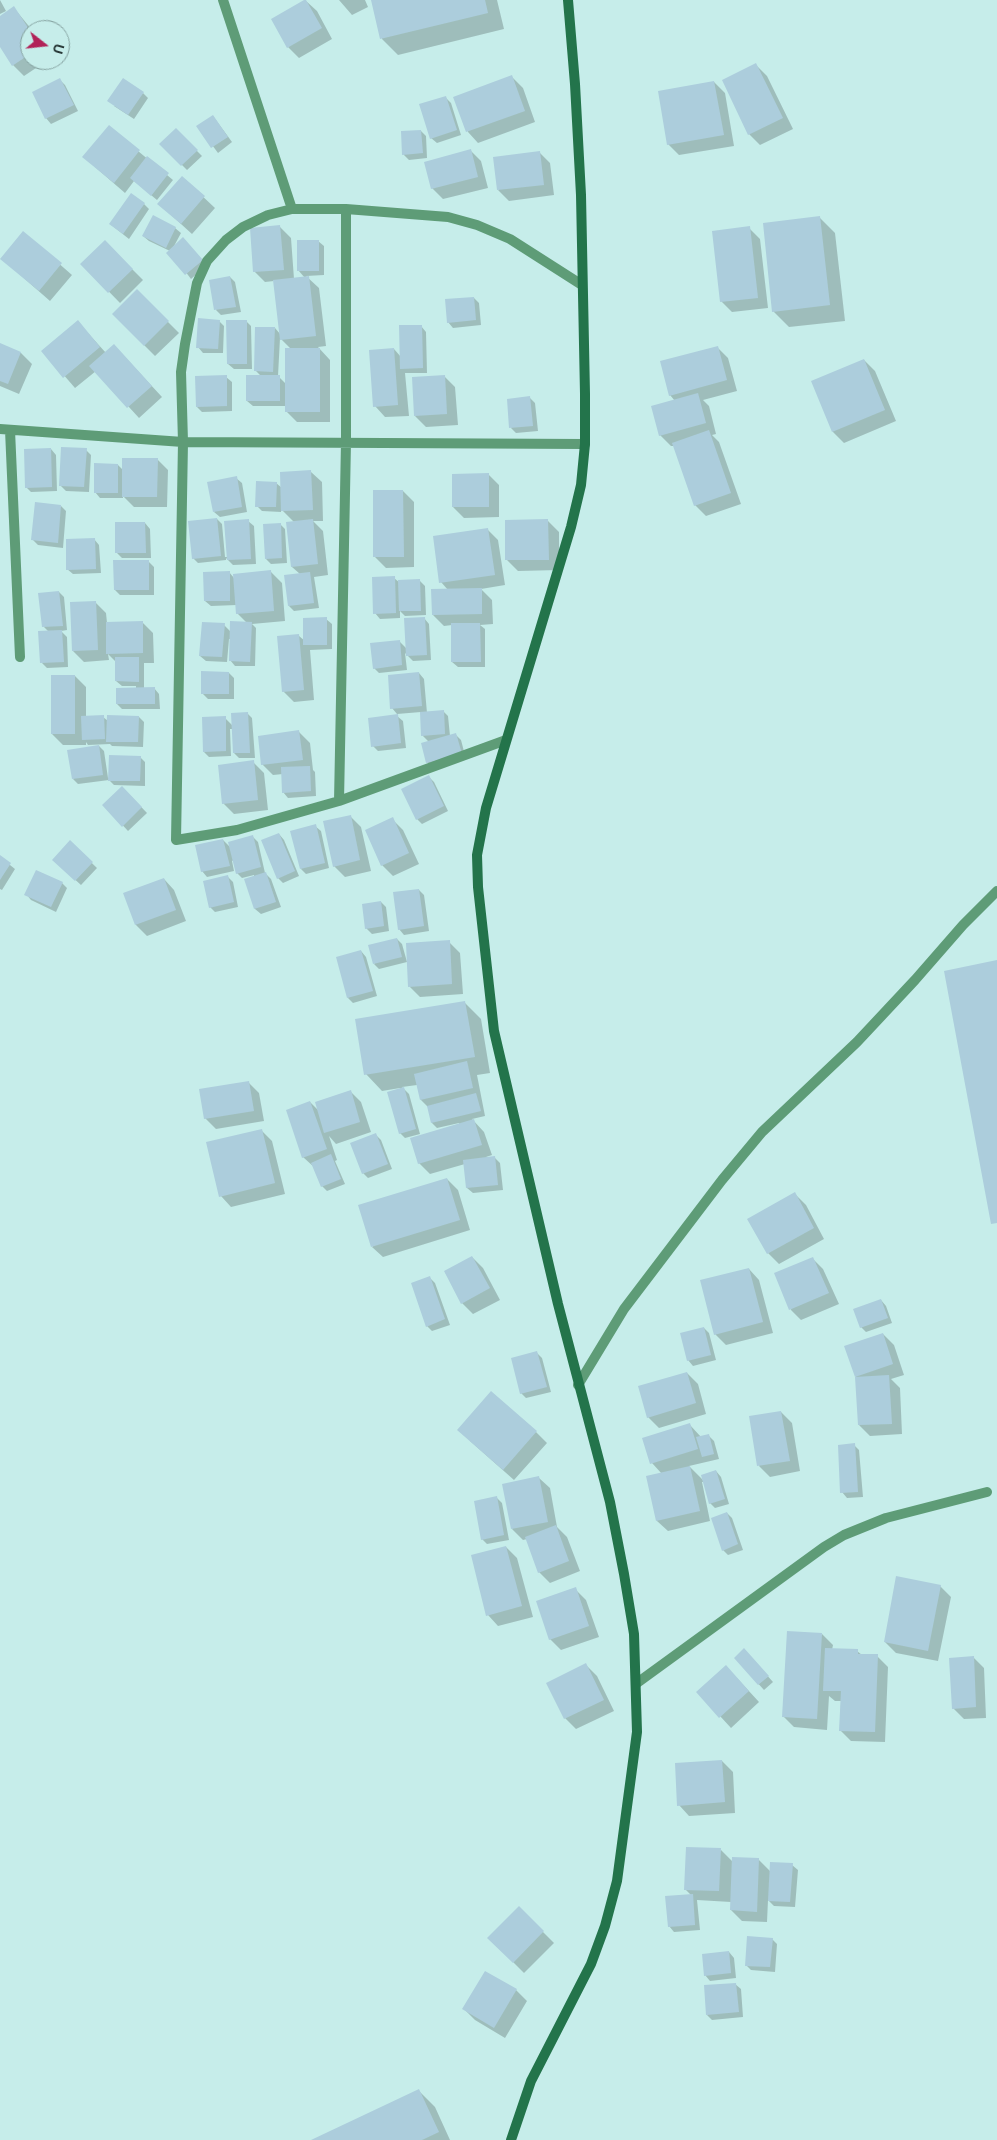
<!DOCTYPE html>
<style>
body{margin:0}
#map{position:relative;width:997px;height:2140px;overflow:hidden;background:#c6edea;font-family:"DM Sans",sans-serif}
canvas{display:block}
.north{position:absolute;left:20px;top:20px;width:50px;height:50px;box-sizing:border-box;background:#c6edea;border:1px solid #84a19f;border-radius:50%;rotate:106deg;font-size:14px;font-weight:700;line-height:20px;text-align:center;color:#202f2e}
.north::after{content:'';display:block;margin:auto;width:18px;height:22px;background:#b12258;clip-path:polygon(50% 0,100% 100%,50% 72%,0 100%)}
</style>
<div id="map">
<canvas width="997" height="2140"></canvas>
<div class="north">U</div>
</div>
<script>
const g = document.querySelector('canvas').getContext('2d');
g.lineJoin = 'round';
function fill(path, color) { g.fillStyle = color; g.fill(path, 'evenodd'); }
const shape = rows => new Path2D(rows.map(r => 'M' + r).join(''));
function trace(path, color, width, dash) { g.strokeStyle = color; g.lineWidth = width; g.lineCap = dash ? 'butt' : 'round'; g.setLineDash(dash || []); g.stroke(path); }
fill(shape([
 [0,0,6,11,0,14],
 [339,0,365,0,368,7,352,15],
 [373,0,497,0,504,29,398,55,382,39],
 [306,1,317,11,332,39,299,58,288,47],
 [14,8,32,30,30,30,30,60,48,60,24,76,13,65,0,45,0,17],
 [756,65,767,76,793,129,760,145,749,134],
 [512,77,523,88,535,122,478,143,468,132,455,97],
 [60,80,65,85,78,111,51,124,46,118],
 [714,82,725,93,734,146,679,155,668,144],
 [143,93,148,98,134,119,114,106],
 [445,97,451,103,461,135,437,143,431,138],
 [213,116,232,142,218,153,198,126],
 [109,127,173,180,157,200,134,181,125,193,95,167],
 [176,130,202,156,187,170,161,144],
 [421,131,426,136,427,158,409,160,403,154],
 [470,150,481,161,488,188,443,199,432,188],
 [539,152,550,163,554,195,509,201,498,190],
 [182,177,215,208,192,234,159,204],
 [144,204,149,209,129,239,110,224],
 [819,217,835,233,845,321,789,327,773,311],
 [280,227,291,238,294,279,305,278,298,270,318,241,324,246,324,275,306,276,319,288,326,346,318,347,330,360,330,422,297,422,286,411,286,406,253,406,247,401,261,376,255,370,275,328,281,335,274,281,265,282,254,271],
 [280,338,291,349,286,384,278,376],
 [175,228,181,233,173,248,183,239,207,265,191,279,170,251,149,241,143,236],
 [749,228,760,239,768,308,732,312,721,301],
 [24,233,72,275,50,301,2,259],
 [105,242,143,280,120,303,82,264],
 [230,277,235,282,241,312,221,315,216,310],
 [137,291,179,333,155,356,113,314],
 [474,298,479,303,481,325,453,328,448,322],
 [219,321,224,326,223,353,203,353,198,347],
 [246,321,251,326,252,369,234,369,228,364],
 [78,322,106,353,125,357,162,397,139,418,96,371,75,388,43,351],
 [421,326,426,332,427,373,405,373,409,416,385,417,375,406,394,349,401,357],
 [0,344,21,353,32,364,19,394,0,386],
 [717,347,728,358,737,391,703,400,709,406,716,434,712,435,719,442,741,504,706,516,695,505,674,446,671,446,660,435,675,401,670,395],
 [864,360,875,371,896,421,844,443,833,432,813,382],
 [444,376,455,387,458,425,426,427,415,416],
 [226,377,232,382,232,411,202,412,197,407],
 [530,398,535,403,538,431,516,433,511,428],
 [51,449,56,455,57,491,31,492,26,487],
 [86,450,91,455,89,492,66,491,60,485],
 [157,459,168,470,167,507,134,507,123,496,123,498,100,498,95,492,118,465,123,470],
 [311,472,322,482,323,521,313,521,323,531,328,575,314,577,319,608,294,611,289,606,300,574,292,567,294,522,281,509,281,512,262,511,257,506,276,483,282,488],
 [488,474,499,485,499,517,464,518,453,507],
 [236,478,242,483,247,512,220,517,214,512],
 [403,491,414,502,414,567,386,568,375,557],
 [61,506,66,511,63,548,38,545,33,540],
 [217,519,222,524,225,557,228,557,248,521,254,526,256,564,233,565,226,558,226,560,198,563,193,558],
 [548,521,559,532,559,570,518,571,507,560],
 [145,523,150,529,151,558,122,558,117,553],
 [280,524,285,529,287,563,271,564,266,559],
 [487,529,498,540,505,585,481,589,492,600,493,624,480,625,485,629,485,667,458,667,452,662,452,625,444,626,433,615,448,590,441,582],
 [94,539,99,545,101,573,73,574,67,569],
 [148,561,154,567,154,595,120,595,115,590],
 [229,572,234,578,271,572,282,583,285,621,252,624,256,628,255,666,235,666,230,660,231,639,229,639,227,662,206,661,200,656,224,625,231,632,247,623,237,613,237,605,211,606,205,601],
 [394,578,400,583,420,581,425,586,426,615,405,616,400,611,400,618,380,619,375,613],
 [59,592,64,597,67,630,61,631,67,637,68,667,47,668,42,663,49,632,44,627],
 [95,602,106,613,107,623,142,622,153,633,154,663,144,663,144,689,154,688,159,694,160,709,122,709,117,704,136,689,136,686,122,686,116,681,116,662,108,654,109,660,84,662,73,651],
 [424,618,429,624,431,660,413,661,405,653,407,670,379,673,374,668,399,641,407,649],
 [326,619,332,624,332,649,310,650,314,700,294,702,283,691,299,636,305,641],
 [229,673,234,678,234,699,208,699,202,693],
 [419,673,424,679,427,713,443,711,448,716,450,736,456,735,461,740,466,759,432,767,427,762,429,742,422,735,421,712,397,714,392,708],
 [75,676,86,687,86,717,103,717,108,721,139,717,144,722,143,747,112,746,110,744,88,745,86,742,86,745,63,745,52,734],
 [247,713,252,718,255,758,239,758,234,753,233,729,230,729,231,756,209,757,204,752,225,718,232,725],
 [397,716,403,721,406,748,378,751,373,746],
 [299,732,310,743,313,770,315,772,316,796,288,798,283,792,283,774,273,775,262,764],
 [99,746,104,751,108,778,140,757,145,762,145,786,114,785,109,780,78,784,73,779],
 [253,762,264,773,268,810,234,814,223,803],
 [429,777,434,782,448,811,422,824,417,819],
 [122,787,147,813,128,831,104,805],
 [350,816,361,827,371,871,345,877,334,866],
 [392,819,403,830,419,864,393,876,382,865],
 [315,826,321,831,329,868,306,874,301,869],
 [279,834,284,840,299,876,283,883,278,878],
 [253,837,258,842,265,873,271,879,281,907,261,914,255,909,254,875,242,878,237,873,234,860,232,861,234,871,207,877,202,871,223,840,231,848],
 [70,842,97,868,81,885,59,865],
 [0,857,15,869,2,890,0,889],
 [228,877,233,882,238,907,215,912,210,907],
 [164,879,174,890,186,921,147,936,136,925,125,894],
 [62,883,67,888,56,912,31,900,26,894],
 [419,890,424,895,429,931,404,935,399,929],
 [381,902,386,907,389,931,372,934,366,928],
 [397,939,402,944,407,962,379,969,374,964],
 [449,942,460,953,463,994,420,997,409,986],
 [361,951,366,957,377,996,353,1003,348,998],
 [465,1003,481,1019,490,1073,477,1075,485,1116,472,1119,484,1132,492,1155,486,1157,495,1158,500,1163,503,1190,473,1193,467,1188,465,1164,430,1174,419,1163,460,1125,459,1123,437,1128,432,1123,428,1107,421,1100,417,1085,402,1087,409,1094,420,1134,405,1138,400,1133,400,1088,382,1091,366,1074],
 [248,1082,259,1093,264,1121,216,1129,205,1118],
 [350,1091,361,1102,371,1132,336,1144,329,1136,337,1160,335,1161,345,1184,327,1191,322,1186,315,1168,303,1157,310,1102,319,1111],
 [261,1130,272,1141,285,1194,231,1207,221,1196],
 [376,1135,381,1140,392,1169,368,1178,363,1173],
 [447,1179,458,1190,470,1230,383,1257,372,1247],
 [795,1194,806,1205,824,1239,779,1264,768,1253],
 [472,1257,483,1268,500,1300,473,1314,462,1303,445,1272],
 [812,1258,823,1269,839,1304,801,1320,791,1310,776,1274],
 [749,1269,759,1280,773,1333,726,1345,715,1334],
 [430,1278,435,1283,450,1325,432,1331,427,1326],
 [881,1300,886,1306,892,1323,866,1332,861,1327],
 [704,1328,709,1333,716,1360,693,1366,688,1360],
 [883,1334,894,1345,904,1375,891,1379,900,1388,902,1434,870,1436,859,1425,856,1377,846,1347],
 [537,1353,542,1358,551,1392,526,1398,521,1393],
 [687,1373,698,1384,706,1414,659,1428,648,1417],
 [781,1412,792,1423,800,1471,770,1477,759,1466],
 [690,1425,701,1437,709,1436,714,1441,719,1459,689,1466,704,1481,716,1471,721,1477,729,1504,715,1508,710,1503,704,1482,702,1482,710,1521,668,1531,657,1521,662,1474,652,1463],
 [536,1432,547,1443,514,1480,470,1441],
 [854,1445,859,1450,863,1497,847,1498,842,1492],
 [539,1478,550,1488,557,1527,567,1537,580,1571,550,1583,539,1572,527,1539,523,1540,512,1529],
 [496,1497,502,1503,509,1540,487,1544,482,1539],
 [727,1513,732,1518,743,1550,728,1555,723,1550],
 [506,1547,517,1558,533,1617,498,1626,488,1615],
 [940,1586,951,1597,938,1661,896,1653,885,1642],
 [575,1589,586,1600,599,1637,561,1650,550,1639],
 [822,1634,833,1645,832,1650,857,1651,862,1655,877,1656,888,1667,885,1742,851,1741,840,1730,841,1701,835,1701,829,1696,827,1730,794,1727,783,1716],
 [749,1655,773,1682,764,1690,735,1658],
 [973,1657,984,1668,986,1718,964,1719,953,1708],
 [586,1665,597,1676,614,1711,576,1729,565,1718],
 [737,1678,759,1702,731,1728,698,1692],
 [722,1761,733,1772,735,1813,689,1816,679,1805],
 [721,1850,733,1862,758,1859,771,1872,792,1865,798,1870,795,1907,774,1906,768,1900,767,1922,742,1921,731,1910,731,1902,697,1900,700,1930,674,1932,669,1926,691,1895,685,1889],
 [519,1908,554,1943,524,1973,489,1938],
 [772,1939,777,1944,775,1972,751,1970,746,1965],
 [729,1952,734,1958,736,1978,710,1981,705,1975],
 [735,1984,741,1989,743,2017,712,2020,707,2015],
 [516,1990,527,2001,505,2038,475,2020,464,2009],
 [419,2091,435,2107,450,2140,314,2140]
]), '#0003');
fill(shape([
 [304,0,306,0,322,28,287,48,271,19],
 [371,0,485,0,488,13,380,39],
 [14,6,30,31,30,54,12,66,0,47,0,16],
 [756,63,783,118,748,135,722,80],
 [512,75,525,111,466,132,453,97],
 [60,78,74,105,45,119,32,92],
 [123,78,144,92,128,115,107,101],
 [714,81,724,135,667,145,658,91],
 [446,96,457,130,430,139,419,104],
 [213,115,228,137,211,148,196,126],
 [109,125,140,150,114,183,82,157],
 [176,128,198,150,181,166,159,144],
 [421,130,423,153,402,155,401,131],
 [471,149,478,177,431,189,424,162],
 [540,151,544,185,497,190,493,157],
 [147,156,169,173,151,196,130,178],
 [182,176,205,196,181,224,157,204],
 [131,193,145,203,123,234,109,224],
 [153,215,176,227,166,248,142,236],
 [820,216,830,305,772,312,763,223],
 [280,225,284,270,253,272,250,228],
 [750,226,758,298,720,302,712,231],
 [23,231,62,263,39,291,0,259],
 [183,237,203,260,185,275,166,253],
 [105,240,133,269,108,293,80,264],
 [297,240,319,240,319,271,297,271],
 [230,276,236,307,214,310,209,280],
 [309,276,316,336,280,340,273,280],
 [137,289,169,321,144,346,112,314],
 [474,297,476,320,447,323,445,299],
 [198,318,220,320,218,349,196,348],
 [78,320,100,347,63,378,41,351],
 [226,320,247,320,247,364,227,364],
 [399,325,422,325,423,368,400,369],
 [255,327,275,327,273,372,254,371],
 [0,343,21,352,8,384,0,381],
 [114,344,152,386,127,408,89,366],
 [718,346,727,380,669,396,660,361],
 [285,348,320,348,320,412,285,412],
 [394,348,398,405,373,407,369,350],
 [864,359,885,410,832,432,811,381],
 [227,375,227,406,196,407,195,376],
 [246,375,280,375,280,401,246,401],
 [445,375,447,414,414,416,412,377],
 [698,393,706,423,659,436,651,406],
 [530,396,533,426,509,428,507,399],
 [709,430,731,493,694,506,672,443],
 [61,447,87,448,84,487,59,486],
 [51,448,52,487,25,488,24,449],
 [122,458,158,458,157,497,122,497],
 [94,463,118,464,118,493,94,493],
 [311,470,313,510,281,511,280,472],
 [489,473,489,507,452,507,452,474],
 [237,476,242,507,213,512,207,482],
 [256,481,277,482,276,507,255,507],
 [373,490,403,490,404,557,373,557],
 [35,502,61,505,58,543,31,540],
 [217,518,221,556,192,559,188,521],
 [249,519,251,559,227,560,224,521],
 [313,519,318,564,291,567,286,522],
 [548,519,549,560,505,560,505,520],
 [115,522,145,522,146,553,115,553],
 [281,523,282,558,265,559,263,524],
 [488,528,495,575,439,583,433,536],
 [95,538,96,569,66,570,66,539],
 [113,560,149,560,149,590,114,590],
 [271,570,274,611,236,614,233,574],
 [230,571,230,601,204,601,203,572],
 [310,572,314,603,288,606,284,575],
 [395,576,396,613,373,614,372,577],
 [420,579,421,611,399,611,398,580],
 [482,588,482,614,432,615,431,589],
 [59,591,63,626,42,627,38,593],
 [96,601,98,650,72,651,70,602],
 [327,617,327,645,303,645,303,618],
 [425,617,427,655,406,656,404,618],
 [143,621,143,653,106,654,106,622],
 [230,621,252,622,250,662,229,661],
 [202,622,225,623,222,657,199,656],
 [451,623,480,623,481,662,451,662],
 [62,630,64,662,40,663,38,631],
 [299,634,304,690,282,692,277,636],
 [400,640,402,665,373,669,370,643],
 [115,657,139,657,139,682,115,681],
 [201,671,229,672,229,694,201,694],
 [419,672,422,706,390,709,388,675],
 [51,675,75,675,75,734,51,734],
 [155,687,155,704,116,704,116,688],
 [444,710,445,734,421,736,420,712],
 [248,712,250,753,233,753,231,713],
 [398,714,401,743,371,747,368,718],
 [104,715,105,739,82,740,81,716],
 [107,715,139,716,138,742,106,742],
 [226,716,226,751,203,752,202,717],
 [299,730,303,760,261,765,258,736],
 [456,733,462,754,426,763,421,743],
 [99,745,103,775,72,779,67,750],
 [109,755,141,756,140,781,108,781],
 [254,760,258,800,222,804,218,765],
 [310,766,311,791,282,793,281,767],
 [429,775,444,806,416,820,401,789],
 [122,786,142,807,122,827,102,805],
 [351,815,360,860,333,867,323,821],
 [393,817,409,853,381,866,365,830],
 [316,824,325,863,300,869,290,831],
 [279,833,295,871,277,879,261,840],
 [253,835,261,867,236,874,228,842],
 [223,839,230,866,201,872,195,845],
 [70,840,93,862,75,881,52,860],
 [0,855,11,863,0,880],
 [36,870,63,882,51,907,24,895],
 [266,872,276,902,254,909,244,879],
 [228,875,234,902,209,908,203,881],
 [164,878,176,910,135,925,123,893],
 [419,889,424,926,398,930,393,892],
 [381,901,384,926,365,929,362,904],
 [397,938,402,957,373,964,368,945],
 [450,940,452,984,408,987,406,943],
 [361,950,373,991,347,998,336,957],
 [997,960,997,1223,991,1224,944,971],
 [465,1001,475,1057,364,1075,355,1019],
 [467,1061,473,1088,420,1100,414,1074],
 [249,1081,254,1111,204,1119,199,1089],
 [404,1087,416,1129,399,1134,387,1092],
 [351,1090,360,1122,324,1133,315,1102],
 [476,1093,481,1111,431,1123,427,1106],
 [310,1101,327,1149,302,1158,286,1110],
 [474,1119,482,1145,418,1164,410,1138],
 [262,1129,275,1183,219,1197,206,1142],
 [376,1133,388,1164,362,1174,350,1143],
 [331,1154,341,1179,321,1187,311,1163],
 [495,1156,498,1185,466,1188,463,1160],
 [447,1178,460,1220,371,1247,358,1205],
 [795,1192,814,1228,767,1254,747,1219],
 [472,1256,490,1288,461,1304,444,1271],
 [813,1257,829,1293,789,1310,774,1273],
 [749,1268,763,1322,714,1335,700,1280],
 [430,1276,445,1319,426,1327,411,1283],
 [881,1299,888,1318,860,1328,853,1309],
 [704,1327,711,1355,687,1361,680,1333],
 [883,1333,893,1364,855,1377,844,1346],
 [537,1351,547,1387,520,1394,511,1358],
 [687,1372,696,1403,647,1418,638,1386],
 [889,1375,892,1424,858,1425,855,1377],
 [491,1391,537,1431,503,1470,457,1430],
 [781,1411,790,1461,757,1466,749,1416],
 [690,1423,698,1449,650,1464,642,1438],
 [709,1434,714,1454,702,1457,696,1437],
 [855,1443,858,1492,840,1493,838,1445],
 [690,1466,700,1511,656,1521,646,1476],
 [716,1470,725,1499,709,1504,701,1475],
 [539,1476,548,1522,511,1529,502,1484],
 [497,1496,504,1535,481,1540,474,1501],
 [727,1512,738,1544,722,1551,711,1518],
 [556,1525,569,1561,538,1573,525,1537],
 [506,1546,522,1606,486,1616,471,1555],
 [896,1576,941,1585,928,1651,884,1642],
 [576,1587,589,1626,549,1640,536,1601],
 [787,1631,822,1633,817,1719,782,1717],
 [744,1648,769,1676,758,1685,734,1658],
 [825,1648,858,1649,858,1654,878,1654,875,1732,839,1731,841,1691,823,1691],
 [974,1656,976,1707,952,1709,949,1658],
 [586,1663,604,1700,564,1719,546,1683],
 [726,1665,749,1691,719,1718,696,1692],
 [722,1760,725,1802,677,1806,675,1763],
 [686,1847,721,1848,719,1891,684,1890],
 [732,1857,759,1858,757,1912,730,1910],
 [770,1862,793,1863,790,1902,768,1901],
 [693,1894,695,1925,668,1927,665,1896],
 [519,1906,544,1931,513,1963,487,1938],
 [747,1936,773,1938,770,1967,745,1966],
 [729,1951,731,1973,704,1976,702,1954],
 [485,1971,517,1989,494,2028,462,2009],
 [736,1983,739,2012,706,2015,704,1985],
 [419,2089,439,2132,422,2140,311,2140]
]), '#accddc');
trace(shape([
 [578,1385,624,1309,722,1180,762,1132,857,1042,915,980,963,925,997,891]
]), '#5e9c77', 10);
trace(shape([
 [223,0,292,209],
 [0,429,183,442,585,444],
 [10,430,20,657],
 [506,740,339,801,237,830,176,840,183,442,181,372,185,344,197,283,207,261,226,240,243,227,268,215,292,209,346,209,448,217,477,225,510,239,582,285],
 [339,801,346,442,346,209],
 [637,1683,824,1547,844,1535,886,1518,987,1492]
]), '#5e9c77', 10);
trace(shape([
 [511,2140,531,2081,591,1964,605,1926,617,1881,637,1732,634,1634,624,1574,610,1502,558,1304,494,1031,478,887,477,855,486,808,571,527,581,485,585,444,585,394,581,195,575,84,568,0]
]), '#23744b', 10);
</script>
